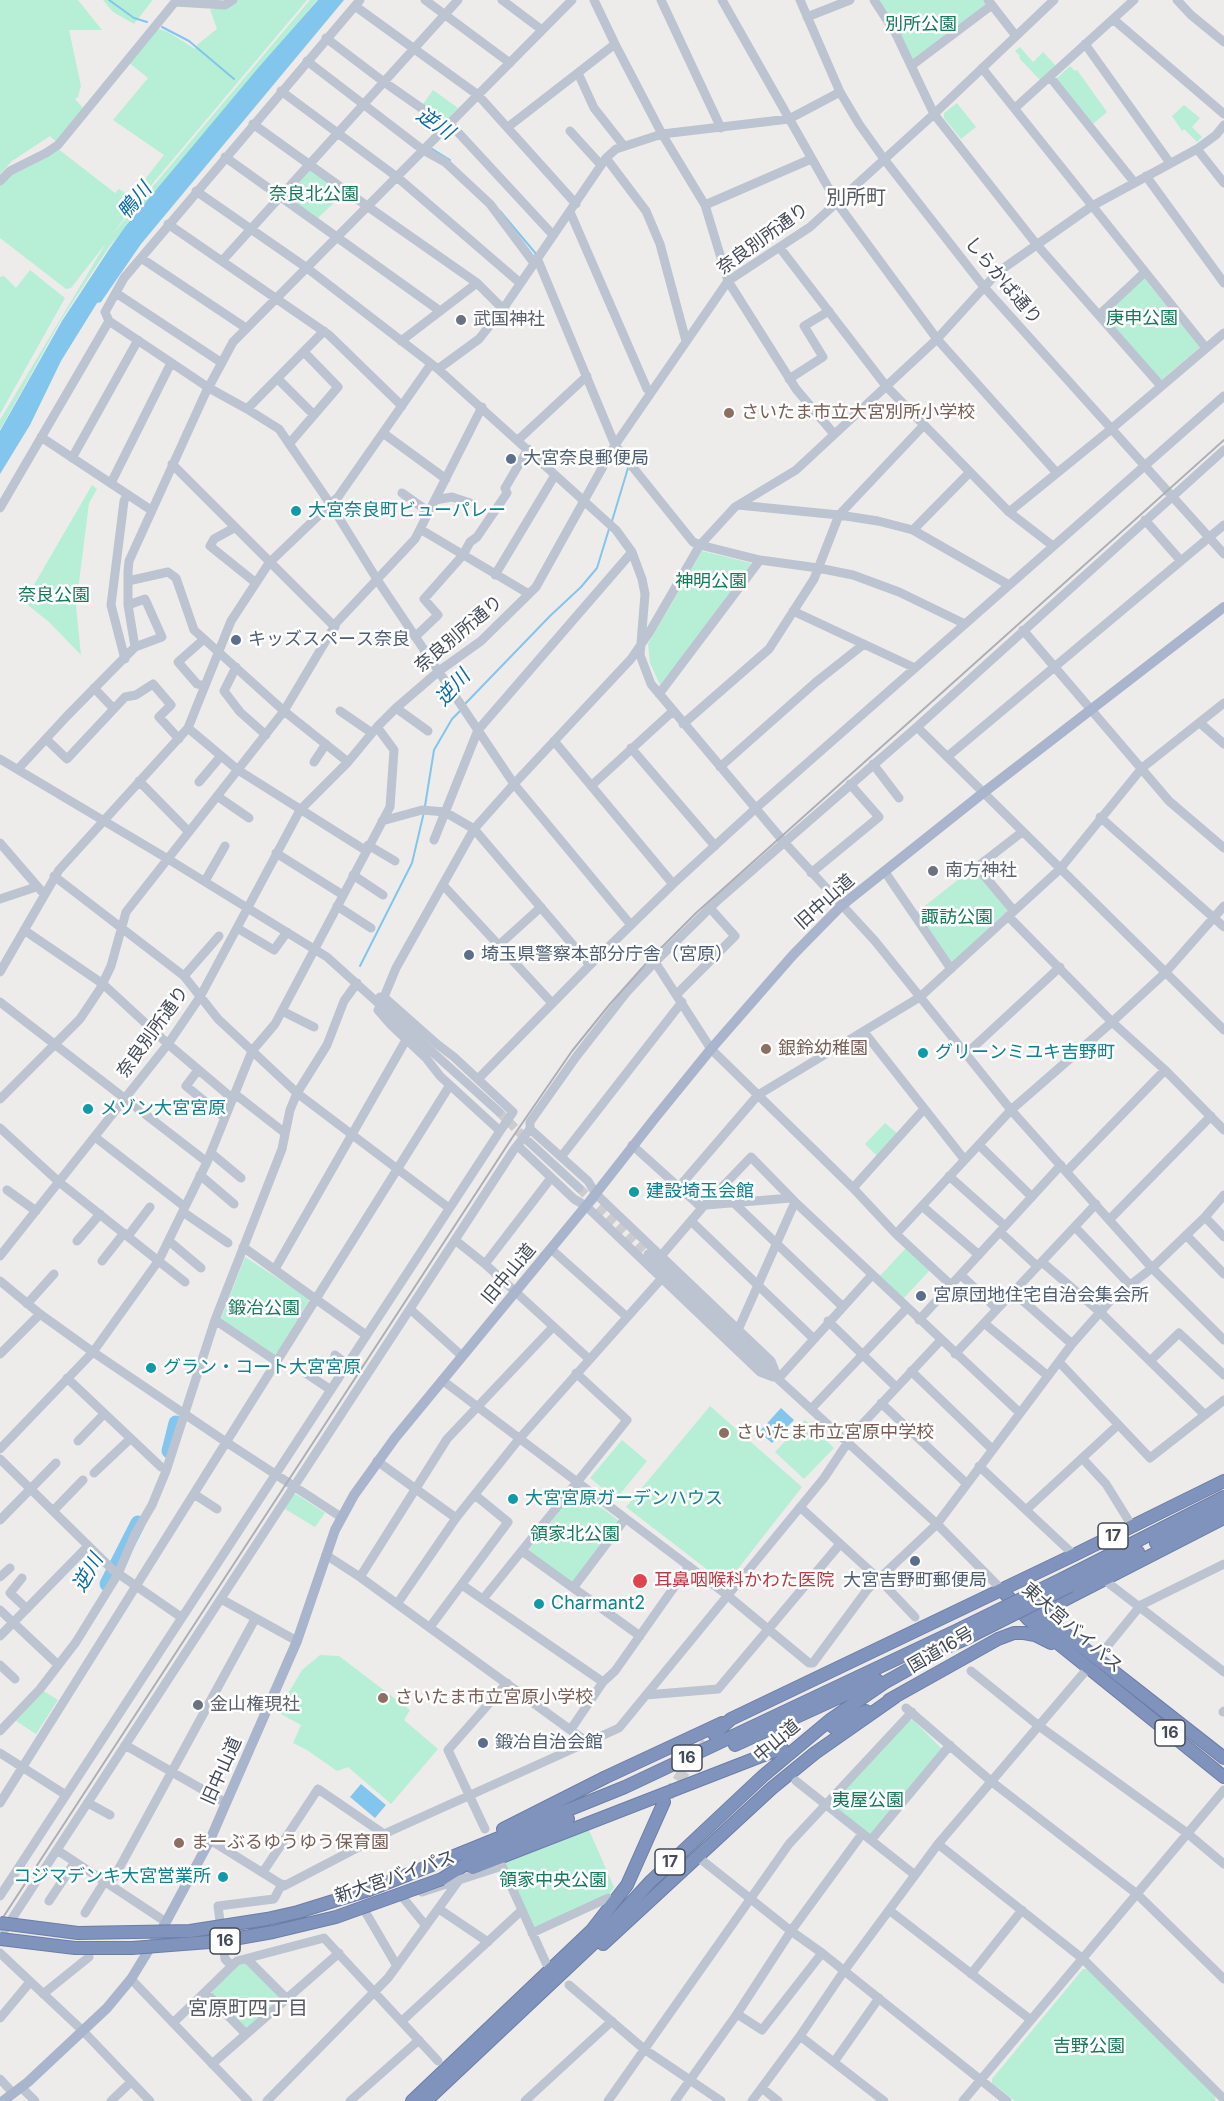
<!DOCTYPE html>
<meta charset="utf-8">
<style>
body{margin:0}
canvas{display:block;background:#eeebeb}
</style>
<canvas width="1224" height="2101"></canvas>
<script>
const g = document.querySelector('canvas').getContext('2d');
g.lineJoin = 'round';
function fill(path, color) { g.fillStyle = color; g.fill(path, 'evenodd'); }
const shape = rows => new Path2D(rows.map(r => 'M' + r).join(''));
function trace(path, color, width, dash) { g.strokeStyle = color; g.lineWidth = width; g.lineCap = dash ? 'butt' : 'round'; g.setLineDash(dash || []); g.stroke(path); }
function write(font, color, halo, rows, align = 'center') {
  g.font = font + ' Inter,"Noto Sans JP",sans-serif'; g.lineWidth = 5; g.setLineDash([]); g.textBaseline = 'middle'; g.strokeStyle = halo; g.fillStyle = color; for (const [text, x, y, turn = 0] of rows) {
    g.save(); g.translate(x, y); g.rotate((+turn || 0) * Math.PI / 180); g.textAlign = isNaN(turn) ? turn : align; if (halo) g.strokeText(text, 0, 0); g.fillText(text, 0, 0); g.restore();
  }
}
fill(shape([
 [0,0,78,0,102,30,69,30,81,86,78,97,75,99,84,109,56,142,50,136,12,161,0,174],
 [103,0,151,0,152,1,134,24,113,12],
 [236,0,307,0,137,202,111,236,310,0,317,0,109,247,61,320,0,430,0,420,106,243,71,288,66,289,0,238,0,185,12,173,57,148,115,193,119,189,131,197,164,155,113,120,148,78,128,62,156,28,168,32,195,49,198,44,217,29,210,9,223,9],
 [878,0,983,0,986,4,913,61],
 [1020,47,1033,62,1043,52,1057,67,1041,81,1019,58,1020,56,1015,51],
 [1070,66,1075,71,1077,70,1107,112,1093,124,1056,79],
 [433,90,458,108,446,121,423,104],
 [957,103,976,127,961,139,944,118,944,113],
 [1184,105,1200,118,1192,127,1202,137,1197,142,1184,129,1182,131,1172,116],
 [310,169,343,194,317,219,285,196],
 [30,270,65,298,0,414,0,277,4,276,16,288],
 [1144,278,1200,347,1160,381,1103,314],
 [92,485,97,489,89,503,76,606,81,655,49,622,24,602],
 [702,551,751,563,752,566,660,685,650,663,648,644],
 [973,868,1008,910,952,963,917,912],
 [885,1123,898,1134,880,1154,876,1155,865,1144],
 [906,1248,930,1270,903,1299,879,1277],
 [245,1257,310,1299,275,1357,220,1321],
 [710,1406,802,1487,726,1584,626,1507],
 [805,1420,834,1448,804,1479,775,1452],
 [622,1440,647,1461,616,1499,590,1478],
 [577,1489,619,1521,572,1584,528,1551],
 [296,1494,325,1513,315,1527,285,1509,292,1495],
 [320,1655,339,1656,410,1710,404,1720,438,1749,391,1804,348,1767,337,1771,307,1750,293,1743,301,1725,277,1712,302,1670],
 [42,1690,58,1700,36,1734,16,1721],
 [913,1720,941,1748,941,1752,874,1834,869,1834,833,1806,833,1802,909,1721],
 [589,1830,614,1887,609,1895,537,1927,533,1926,504,1862],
 [245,1963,249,1964,280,1997,279,2001,247,2029,243,2028,212,1995,212,1991,239,1965],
 [1083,1969,1087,1969,1216,2095,1215,2101,1015,2101,992,2083,992,2079]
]), '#b6efd6');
fill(shape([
 [318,0,344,0,141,244,101,302,97,303,61,361,30,425,0,474,0,431,62,321,110,248,125,227,259,67],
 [781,1408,794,1420,772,1443,759,1432],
 [361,1784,386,1805,375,1818,350,1797]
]), '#82c5ed');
trace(shape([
 [109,0,134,18,147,22],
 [162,27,189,41,234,79],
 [429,147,450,160],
 [500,211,537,255],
 [612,521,628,468],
 [464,705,550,616,581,587,597,568,609,529],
 [425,806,434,750,452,719,461,710],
 [360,966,412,863,424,812]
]), '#82c5ed', 2);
trace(shape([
 [169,1451,176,1423],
 [107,1584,138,1523]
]), '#82c5ed', 15);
trace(shape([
 [499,1112,529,1142],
 [579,1188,648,1254]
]), '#cccbce', 9, [9, 4.5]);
trace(shape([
 [668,1796,683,1773,714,1734]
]), '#cccbce', 12, [12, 6]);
const highway = shape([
 [1156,1543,1224,1507],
 [1064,1578,1224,1497],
 [1070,1586,1138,1552],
 [1002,1590,1028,1619,1224,1777],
 [1024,1603,1039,1613,1224,1758],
 [1033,1616,1224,1518],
 [889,1700,998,1639,1014,1633,1024,1633,1035,1635,1051,1643],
 [833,1727,866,1711],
 [714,1734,731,1719,1074,1555,1224,1481],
 [735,1745,877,1680],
 [503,1829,606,1777,722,1723],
 [473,1868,782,1748],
 [407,1875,625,1787,962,1628],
 [442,1879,474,1859,568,1819],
 [603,1944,772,1788,815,1753,895,1697],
 [412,2101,592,1930,627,1885,664,1802],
 [426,2101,594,1943,651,1881,763,1776,830,1720,884,1683,934,1655,938,1651,967,1638]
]);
trace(highway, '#6c7ea8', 14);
trace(shape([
 [425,0,510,63],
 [502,0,542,30],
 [594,0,615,44,662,134,705,205,728,281,796,389,834,434],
 [661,0,721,128],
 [722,0,837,203,937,339,1056,472],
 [800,0,840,92,859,124,884,159,984,287,1224,554],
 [874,0,896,34,934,114,1037,245,1161,386],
 [988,0,1016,36],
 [1177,0,1191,15,1224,42],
 [355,6,478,95,576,204],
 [807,17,850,0],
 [1113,19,1224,114],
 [326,38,384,82,447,126,454,128,553,235],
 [1085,44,1170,163],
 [307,61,423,150,445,162,490,204,534,263],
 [911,66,992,5],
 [982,68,1206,348],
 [578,73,594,108,624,146],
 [1050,77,1134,182],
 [281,91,397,177,519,282],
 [1015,108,1134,0],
 [253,124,367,206,477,283,503,309],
 [508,127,615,44],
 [570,131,601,165],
 [1197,149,1224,183],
 [225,157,440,311],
 [606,158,646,211,660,244,686,341],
 [1146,176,1224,283],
 [0,181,10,171,46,153,58,145,175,2,225,5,233,0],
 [196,191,307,268,438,369,616,530,632,552,642,579,645,594,640,655,651,684,784,842,875,941,1011,1110,1152,1268,1224,1340],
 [705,205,811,159],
 [570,212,647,389,651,392],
 [168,224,329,335,402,406],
 [780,248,886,386,1009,512,1053,546],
 [141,258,246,328],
 [537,258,615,445,693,542,700,545,760,560,818,568,853,575,899,592,965,624],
 [222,261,458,0],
 [116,293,222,363],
 [1099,315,1145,272],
 [109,321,105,312,124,278,360,0],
 [401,341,477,283],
 [438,369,479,339,503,309,606,158,616,149,662,134,789,119,840,92],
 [278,379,314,415],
 [789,379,823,357,804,326,829,311],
 [247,409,324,331],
 [383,433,446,479],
 [41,437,151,510],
 [518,440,587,376],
 [289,444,338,387,304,352],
 [72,458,138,340],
 [172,464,335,627],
 [111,483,171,363],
 [402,493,429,512],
 [435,500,452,497,470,503],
 [738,505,839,515,878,521,913,530,1009,585],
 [0,508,109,321,209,388,247,409,279,429,331,505,378,581,514,784,631,925],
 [1009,512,1110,430,1224,333],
 [1145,520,1181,561],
 [234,528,214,539,210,546,256,583],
 [420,529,529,594],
 [913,530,970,472],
 [495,575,555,475],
 [128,581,168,572,176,578,194,630,284,711,348,762],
 [128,605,145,599,162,637,135,647],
 [793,611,915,668],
 [1023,630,1169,801,1224,848],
 [415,637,438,615,424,599,463,555,470,542,477,537,507,493,505,488,528,449],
 [204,639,178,662,197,684,205,686],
 [125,659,111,605,124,501,127,495],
 [236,667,224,691,240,712,266,735],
 [94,688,114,709],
 [659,694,760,560],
 [1224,703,1142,768,1060,869,920,997,758,1095,853,1188,896,1234,1011,1110,1112,1022,1165,973,1224,906],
 [396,708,428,731],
 [340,711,372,733],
 [1200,723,1224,744],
 [683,724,769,649,814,579,839,515,924,425],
 [917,727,1224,1030],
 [188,728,238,770,365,850],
 [46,739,67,759,125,697,136,695,153,684,171,705,159,717,179,739],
 [554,741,673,884],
 [631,748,715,846],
 [947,757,1224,525],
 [0,759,168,859,327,957,499,1112],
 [314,762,326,744],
 [873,764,899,798],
 [720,767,816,682,864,644],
 [18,769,67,716,135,647,128,605,128,571,129,561,205,394,233,342,572,0],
 [139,781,189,832],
 [199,782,221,756],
 [591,786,673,711],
 [217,796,249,818],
 [1100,817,1224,927],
 [382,821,422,810,445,812,474,829,590,965],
 [434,840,478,730,632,552],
 [0,843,44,894],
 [368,845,395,861],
 [276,853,343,895],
 [885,872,951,969],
 [811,873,879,817,850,784],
 [353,875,383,895],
 [54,876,184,976,218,1019,297,1093,449,1208],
 [205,881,225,846],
 [443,885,552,1003],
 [0,899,36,887],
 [337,906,371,928],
 [1014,911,977,867,1022,832],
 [1008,916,1112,1022,1165,1070,1224,1130],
 [237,928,274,950,287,932],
 [24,930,103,984,168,1044,233,1099],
 [499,945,541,907],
 [655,962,711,1049,758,1095,679,1187],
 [0,972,59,870,188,728,231,621,269,563,338,497,431,364],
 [184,976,219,936],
 [677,994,735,936,710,908],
 [380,997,384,997,437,1044,454,1057,513,1112,500,1131],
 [384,997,396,968,474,829,514,784,631,659,649,633,700,545,735,507,796,470,937,339,998,272,1092,206,1197,149,1216,135,1224,125],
 [0,1002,207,1162],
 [282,1011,314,1027],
 [864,1032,964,1159],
 [966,1054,1060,967],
 [198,1070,186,1086,225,1118],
 [478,1079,590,965,673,884,755,809,1224,396],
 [235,1094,285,1133],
 [0,1099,80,1019,100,989,111,966,126,912,284,711,337,622,415,539,482,407],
 [0,1128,59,1182,185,1282],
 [530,1129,588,1181,596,1194,771,1361,777,1376],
 [95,1137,185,1207],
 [529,1142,579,1188],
 [632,1145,702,1208],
 [979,1145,1032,1197],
 [518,1146,574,1199,586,1206,760,1372,773,1377],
 [211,1153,241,1178],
 [561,1157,682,1002],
 [1067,1171,1165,1070],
 [200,1175,234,1204],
 [949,1176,1005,1226],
 [853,1188,924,1109],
 [7,1190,36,1211],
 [734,1203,842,1306],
 [706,1205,791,1198],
 [922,1206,979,1255],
 [183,1212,228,1243],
 [1205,1217,1224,1237],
 [1109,1220,1211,1116],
 [691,1221,814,1339],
 [1075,1227,1130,1285],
 [1000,1232,1037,1266],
 [896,1234,951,1285],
 [1186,1235,1224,1274],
 [128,1236,150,1207],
 [455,1240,485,1264,589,1359],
 [77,1241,100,1214],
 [169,1241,201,1268],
 [243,1247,366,1335],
 [551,1249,627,1317],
 [648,1254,778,1379,937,1524,1002,1590],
 [0,1256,168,1044,200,997,300,810,348,762,377,727,396,708,439,671,481,641,536,587,615,445,728,281,810,227,934,114,1054,0],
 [661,1256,702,1208,751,1157,795,1202,1020,1413],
 [102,1261,124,1233],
 [1042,1262,1100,1312,1205,1415],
 [485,1264,551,1178],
 [275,1269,406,1040],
 [961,1275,997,1309],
 [0,1281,40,1314,93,1352,226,1442,341,1517],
 [1013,1292,1072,1344],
 [27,1304,54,1274],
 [410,1309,462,1356],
 [215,1320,276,1361],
 [919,1320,1061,1165],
 [828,1321,896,1387],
 [984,1323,1048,1376],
 [738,1330,795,1202],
 [0,1354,40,1314],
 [955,1354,1096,1204],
 [335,1355,347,1364],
 [1150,1361,1179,1333,1224,1375],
 [1059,1362,1150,1458,1224,1400],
 [911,1371,992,1449],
 [307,1374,331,1390],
 [67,1378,161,1467],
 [778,1379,872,1275],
 [442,1380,727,1595,809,1663,813,1663,867,1590,937,1524,1072,1344,1110,1301,1152,1268,1205,1217,1224,1195],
 [881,1403,966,1483],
 [811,1409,907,1308],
 [78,1441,104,1414],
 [0,1449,93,1352,159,1260,207,1162,252,1051,275,1024,390,807,394,750,377,727],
 [1082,1458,1106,1484,1132,1526],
 [0,1459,113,1570,181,1617],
 [377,1461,456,1518],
 [979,1466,1074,1555],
 [94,1473,130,1439],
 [194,1494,217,1509],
 [800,1507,879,1579,915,1617],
 [1027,1509,1118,1425],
 [53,1511,83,1480],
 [0,1520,56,1463],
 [522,1551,640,1636],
 [326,1555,360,1577,587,1742],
 [0,1577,10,1568],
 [360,1577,447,1439,553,1327],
 [22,1578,10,1593,27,1609],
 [1103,1579,1224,1672],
 [462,1585,603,1682],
 [573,1588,625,1519],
 [221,1599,297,1641],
 [483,1599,627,1420,576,1373],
 [397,1604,456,1518,519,1439,662,1278],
 [0,1610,54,1661],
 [430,1627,508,1522,475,1495],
 [0,1636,88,1546],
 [1097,1659,1141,1605,1224,1564],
 [0,1665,15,1679],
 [971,1671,1039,1726,1187,1833,1224,1864],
 [646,1695,718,1689,840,1544],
 [906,1708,992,1782,1137,1894,1224,1979],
 [1223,1712,1224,1711],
 [571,1729,603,1682,615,1671,689,1566],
 [0,1731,40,1689,76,1642,118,1574,135,1534,152,1505,166,1471,215,1320,282,1149,290,1110,297,1093,327,1045,344,1001,357,983],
 [125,1745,226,1803],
 [0,1753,66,1795],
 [796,1781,915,1875],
 [0,1803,450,1085],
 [88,1803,110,1815],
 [485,1829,448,1750,507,1683],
 [210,1840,284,1886,384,1834,619,1728,824,1478,854,1433,941,1340],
 [871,1840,950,1745],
 [938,1844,1083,1959,1223,2098],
 [57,1850,166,1922],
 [698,1857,791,1931,822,1953,1007,2101],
 [263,1872,318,1789,384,1834],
 [110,1885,255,1619],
 [422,1892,502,1866,546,1963],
 [0,1896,500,1131,440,1076,426,1058,391,1025,378,1010,381,1005],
 [404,1899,426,1926],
 [49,1901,75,1862],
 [439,1909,488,1942],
 [889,1910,1031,2020],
 [85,1913,105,1881],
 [366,1913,397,1966],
 [532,1933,608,1898],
 [0,1937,513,1151,530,1129,530,1122,576,1057,626,993,655,962,718,900,917,727,1224,450],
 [0,1953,84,2032,150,2101],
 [247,1959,287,1999],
 [232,1966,225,1959,218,1906,274,1899,282,1884],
 [971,1974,1022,1910],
 [131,1979,248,2101],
 [569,1985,644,2049,721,2101],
 [205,1992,246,2034],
 [43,1994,89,1957],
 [737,2014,762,2030,822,1953],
 [0,2018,30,1982],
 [402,2021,522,1910],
 [173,2023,237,1961,324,1938,438,2061],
 [800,2036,884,2101],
 [834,2062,879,1998],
 [212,2064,339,1953],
 [0,2079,13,2093],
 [21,2087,35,2101],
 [762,2088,778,2101],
 [111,2101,131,2082],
 [267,2101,388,1978,459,1880],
 [350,2101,419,2040],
 [525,2101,612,2021],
 [608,2101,789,1844,912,1712],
 [675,2101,737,2014,791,1931,862,1834],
 [752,2101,800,2036,844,1971,938,1844,1088,1668],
 [963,2101,1224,1790]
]), '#bdc4d1', 9);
trace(shape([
 [3,2101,28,2082,107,2008,131,1979,166,1922,210,1840,226,1803,297,1641,335,1530,354,1495,395,1438,586,1206,655,1118,711,1049,793,955,841,906,983,793,1224,607]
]), '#a9b5cc', 10);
trace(highway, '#8093bc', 12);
trace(shape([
 [0,1922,512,1138,572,1051,610,1004,651,958,696,913,1224,440]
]), '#adafb6', 2);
const highwayBridge = shape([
 [962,1628,1064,1578],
 [967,1638,1070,1586],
 [0,1923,78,1933,190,1931,267,1919,298,1912,369,1890,407,1875],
 [0,1939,75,1948,132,1948,222,1941,273,1932,336,1917,442,1879]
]);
trace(highwayBridge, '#6c7ea8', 14, []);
trace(highwayBridge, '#8093bc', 12);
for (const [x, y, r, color] of [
 [461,320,6,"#6b7280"],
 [729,413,6,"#8d6e63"],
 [511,459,6,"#5c6f8a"],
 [296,511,6,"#0f9aa8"],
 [236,640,6,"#5c6f8a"],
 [933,871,6,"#6b7280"],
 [469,955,6,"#5c6f8a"],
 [766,1049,6,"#8d6e63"],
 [923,1053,6,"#0f9aa8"],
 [88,1109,6,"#0f9aa8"],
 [634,1192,6,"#0f9aa8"],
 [921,1296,6,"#5c6f8a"],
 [151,1368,6,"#0f9aa8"],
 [724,1433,6,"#8d6e63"],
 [513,1499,6,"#0f9aa8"],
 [915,1561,6,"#5c6f8a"],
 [640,1581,8,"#e0444e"],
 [539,1604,6,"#0f9aa8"],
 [383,1698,6,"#8d6e63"],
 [198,1705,6,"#6b7280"],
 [483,1743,6,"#5c6f8a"],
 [179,1843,6,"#8d6e63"],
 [223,1877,6,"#0f9aa8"]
]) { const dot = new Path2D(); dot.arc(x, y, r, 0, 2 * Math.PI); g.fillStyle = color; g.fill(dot); trace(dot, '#fff', 2); }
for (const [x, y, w] of [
 [1113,1536,30],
 [1170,1733,30],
 [687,1758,30],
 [670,1862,30],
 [225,1941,30]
]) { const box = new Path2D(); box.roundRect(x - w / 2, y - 13, w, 26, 4.5); g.fillStyle = '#fff'; g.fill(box); trace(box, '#434b59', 1.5); }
write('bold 16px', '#434b59', null, [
 ["17",1113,1536],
 ["16",1170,1733],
 ["16",687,1758],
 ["17",670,1862],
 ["16",225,1941]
]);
write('18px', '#147a58', '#fff', [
 ["別所公園",921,25],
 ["奈良北公園",314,195],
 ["庚申公園",1142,319],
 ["神明公園",711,582],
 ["奈良公園",54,596],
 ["諏訪公園",957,918],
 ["鍛冶公園",264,1309],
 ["領家北公園",575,1535],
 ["夷屋公園",868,1801],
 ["領家中央公園",553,1881],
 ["吉野公園",1089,2047]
]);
write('18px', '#434b59', '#fff', [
 ["奈良別所通り",763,239,-36],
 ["しらかば通り",1003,281,50],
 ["奈良別所通り",459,634,-40],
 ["旧中山道",825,902,-42],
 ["奈良別所通り",153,1032,-54],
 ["旧中山道",509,1274,-50],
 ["東大宮バイパス",1072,1628,41],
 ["国道16号",941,1650,-30],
 ["中山道",777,1741,-40],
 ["旧中山道",222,1771,-66],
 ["新大宮バイパス",395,1877,-19]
]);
write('18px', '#5b616d', '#fff', [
 ["武国神社",473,320],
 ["南方神社",945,871],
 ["金山権現社",210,1705]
], 'left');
write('18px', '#785e54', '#fff', [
 ["さいたま市立大宮別所小学校",741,413],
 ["銀鈴幼稚園",778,1049],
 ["さいたま市立宮原中学校",736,1433],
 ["さいたま市立宮原小学校",395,1698],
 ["まーぶるゆうゆう保育園",191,1843]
], 'left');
write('18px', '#4e5e75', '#fff', [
 ["大宮奈良郵便局",523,459],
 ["キッズスペース奈良",248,640],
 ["埼玉県警察本部分庁舎（宮原）",481,955],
 ["宮原団地住宅自治会集会所",933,1296],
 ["大宮吉野町郵便局",915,1581,"center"],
 ["鍛冶自治会館",495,1743]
], 'left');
write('18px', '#0d838f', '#fff', [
 ["大宮奈良町ビューパレー",308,511],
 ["グリーンミユキ吉野町",935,1053],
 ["メゾン大宮宮原",100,1109],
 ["建設埼玉会館",646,1192],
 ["グラン・コート大宮宮原",163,1368],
 ["大宮宮原ガーデンハウス",525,1499],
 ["Charmant2",551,1604],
 ["コジマデンキ大宮営業所",211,1877,"right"]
], 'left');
write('18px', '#be3a42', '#fff', [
 ["耳鼻咽喉科かわた医院",654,1581]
], 'left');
write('italic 20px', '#086aa7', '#fff', [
 ["逆川",435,124,34],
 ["鴨川",135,201,-50],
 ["逆川",453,688,-48],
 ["逆川",88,1573,-60]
]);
write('20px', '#585a60', '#fff', [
 ["別所町",856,198],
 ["宮原町四丁目",248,2009]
]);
</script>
